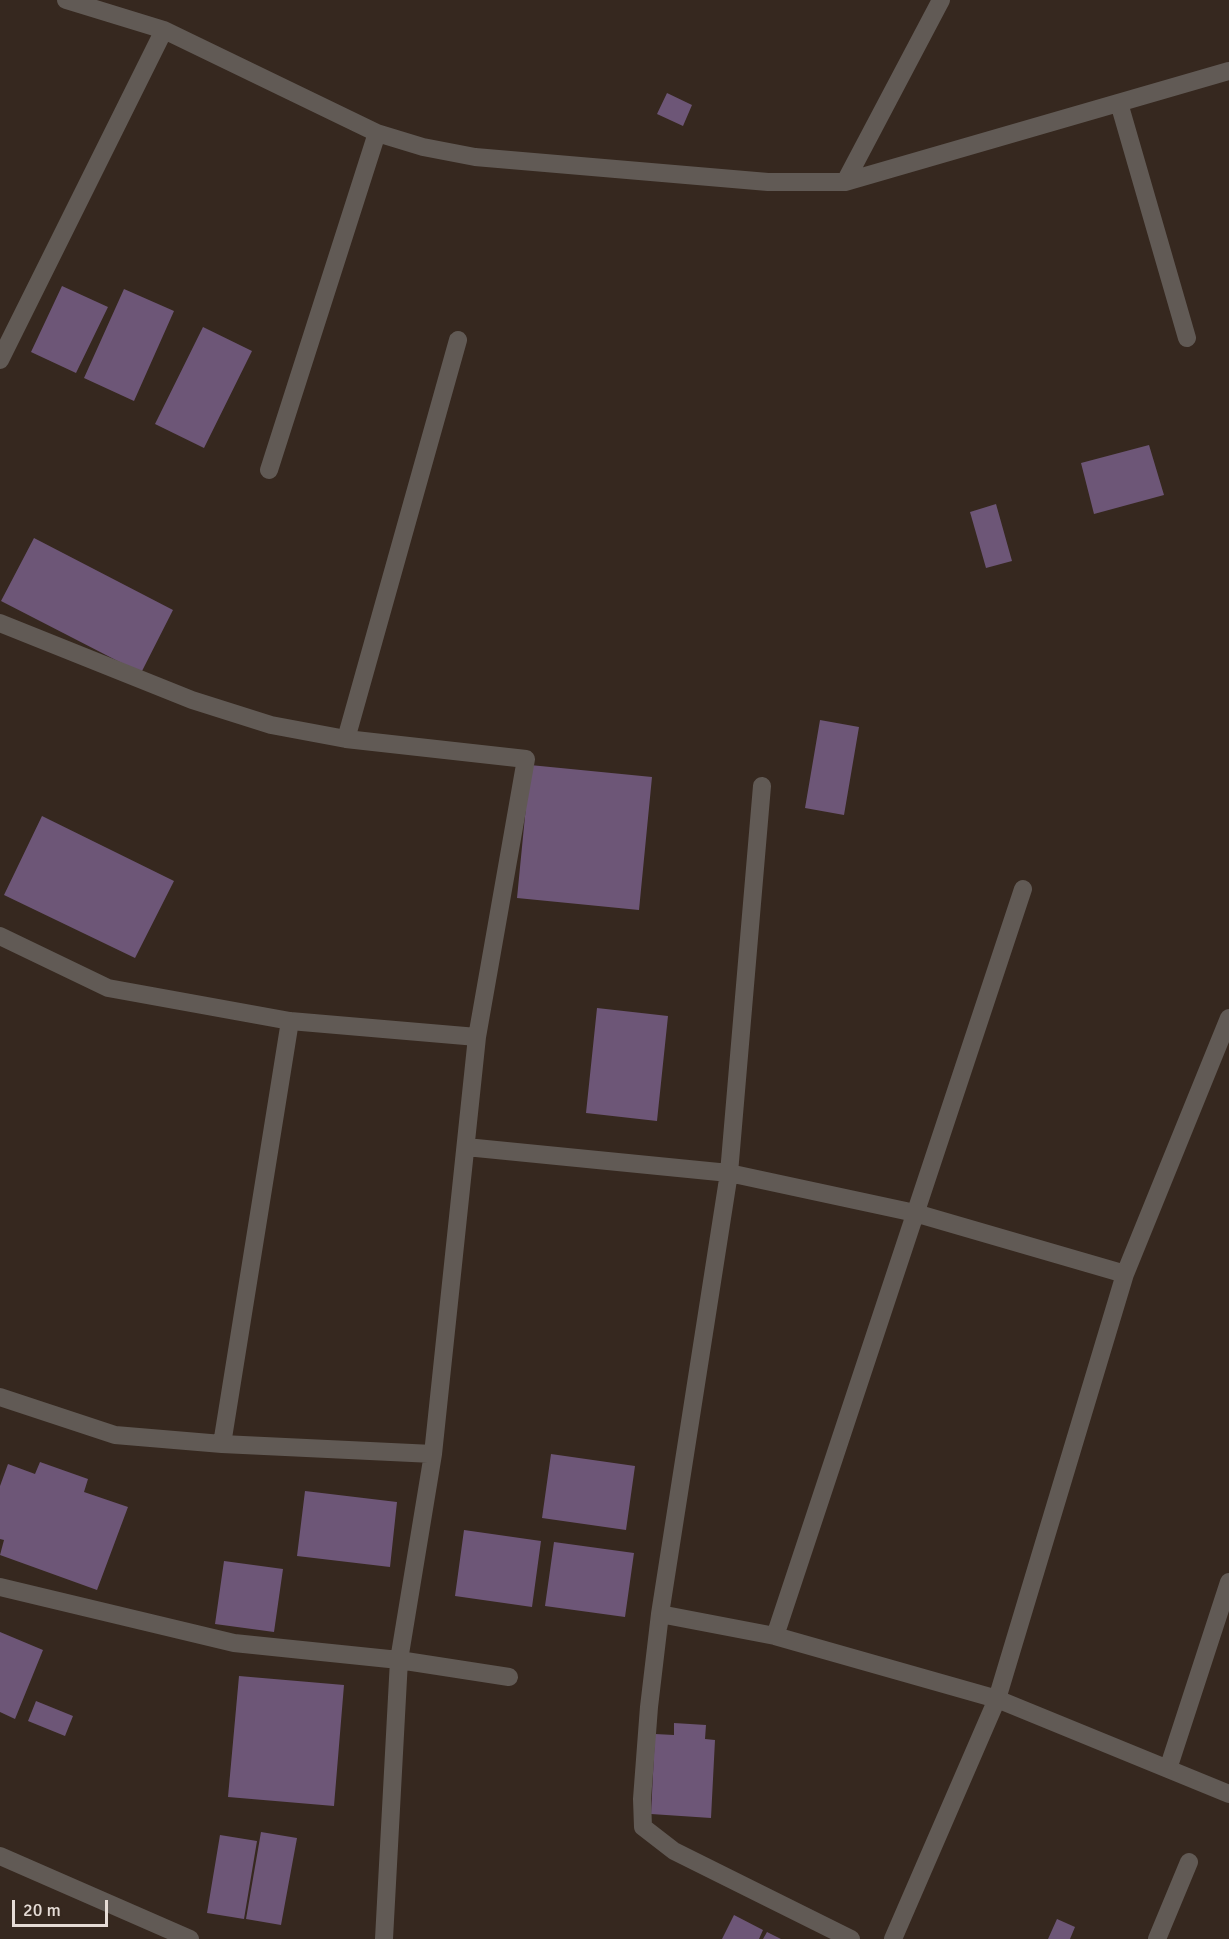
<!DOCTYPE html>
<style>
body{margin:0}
#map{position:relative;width:1229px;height:1939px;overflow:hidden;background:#36281f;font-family:Signika,sans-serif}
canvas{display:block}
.scale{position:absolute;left:12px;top:1900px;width:96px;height:27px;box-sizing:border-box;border:3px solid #e6dcd6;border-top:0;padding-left:8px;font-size:18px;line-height:21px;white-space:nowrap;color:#e6dcd6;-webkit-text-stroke:4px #36281f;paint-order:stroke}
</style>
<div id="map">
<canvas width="1229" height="1939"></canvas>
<div class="scale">20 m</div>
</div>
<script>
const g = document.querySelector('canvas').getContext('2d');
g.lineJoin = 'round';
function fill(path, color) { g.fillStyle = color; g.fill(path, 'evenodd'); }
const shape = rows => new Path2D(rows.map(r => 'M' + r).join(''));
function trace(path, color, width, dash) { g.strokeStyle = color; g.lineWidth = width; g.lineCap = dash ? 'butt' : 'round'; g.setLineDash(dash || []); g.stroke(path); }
fill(shape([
 [667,93,692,105,683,126,657,114],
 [62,286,108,307,76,373,31,352],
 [124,289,174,311,134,401,84,378],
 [203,327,252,351,204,448,155,424],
 [1149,445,1164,495,1094,514,1081,463],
 [996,504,1012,561,986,568,970,512],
 [34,538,173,610,141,673,1,601],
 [820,720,859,727,844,815,805,808],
 [530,765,652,777,639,910,517,898],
 [42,816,174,881,135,958,4,895],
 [597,1008,668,1016,657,1121,586,1113],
 [551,1454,635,1466,626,1530,542,1518],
 [40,1462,88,1479,84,1492,128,1507,97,1590,0,1555,4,1540,0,1539,0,1486,8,1464,35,1474],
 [305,1491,397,1502,390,1567,297,1556],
 [464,1530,541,1541,532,1607,455,1596],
 [554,1542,634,1553,625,1617,545,1606],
 [224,1561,283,1569,274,1632,215,1624],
 [0,1632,43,1650,15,1719,0,1712],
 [239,1676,344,1685,334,1806,228,1797],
 [36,1701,73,1716,65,1736,28,1721],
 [674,1723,706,1725,705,1739,715,1740,711,1818,651,1814,655,1734,674,1735],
 [261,1832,297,1838,281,1925,246,1919],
 [220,1835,257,1841,244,1919,207,1913],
 [734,1915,763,1930,759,1939,722,1939],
 [1057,1919,1075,1927,1070,1939,1048,1939],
 [767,1932,781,1939,763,1939]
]), '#6d5677');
trace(shape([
 [66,0,164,30,377,133,269,470],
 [1119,103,1187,338],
 [377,133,423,147,475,157,768,182,845,182,1229,71],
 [845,182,941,0],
 [0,360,164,30],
 [0,623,192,700,271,725,346,739,526,759,477,1037,290,1021,108,988,0,936],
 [346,739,458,340],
 [762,786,729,1173,660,1614,775,1636,997,1699,1229,1794],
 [290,1021,222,1444,433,1454,477,1037],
 [466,1147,729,1173,915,1213,1125,1274],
 [0,1397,115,1435,222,1444],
 [0,1587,234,1643,399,1660,509,1677],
 [660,1614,649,1707,642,1799,643,1827,674,1851,851,1939],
 [775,1636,1023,889],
 [1168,1769,1229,1582],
 [0,1856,190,1939],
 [384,1939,399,1660,433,1454],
 [893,1939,997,1699,1125,1274,1229,1018],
 [1157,1939,1189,1862]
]), '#615a55', 18);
</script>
